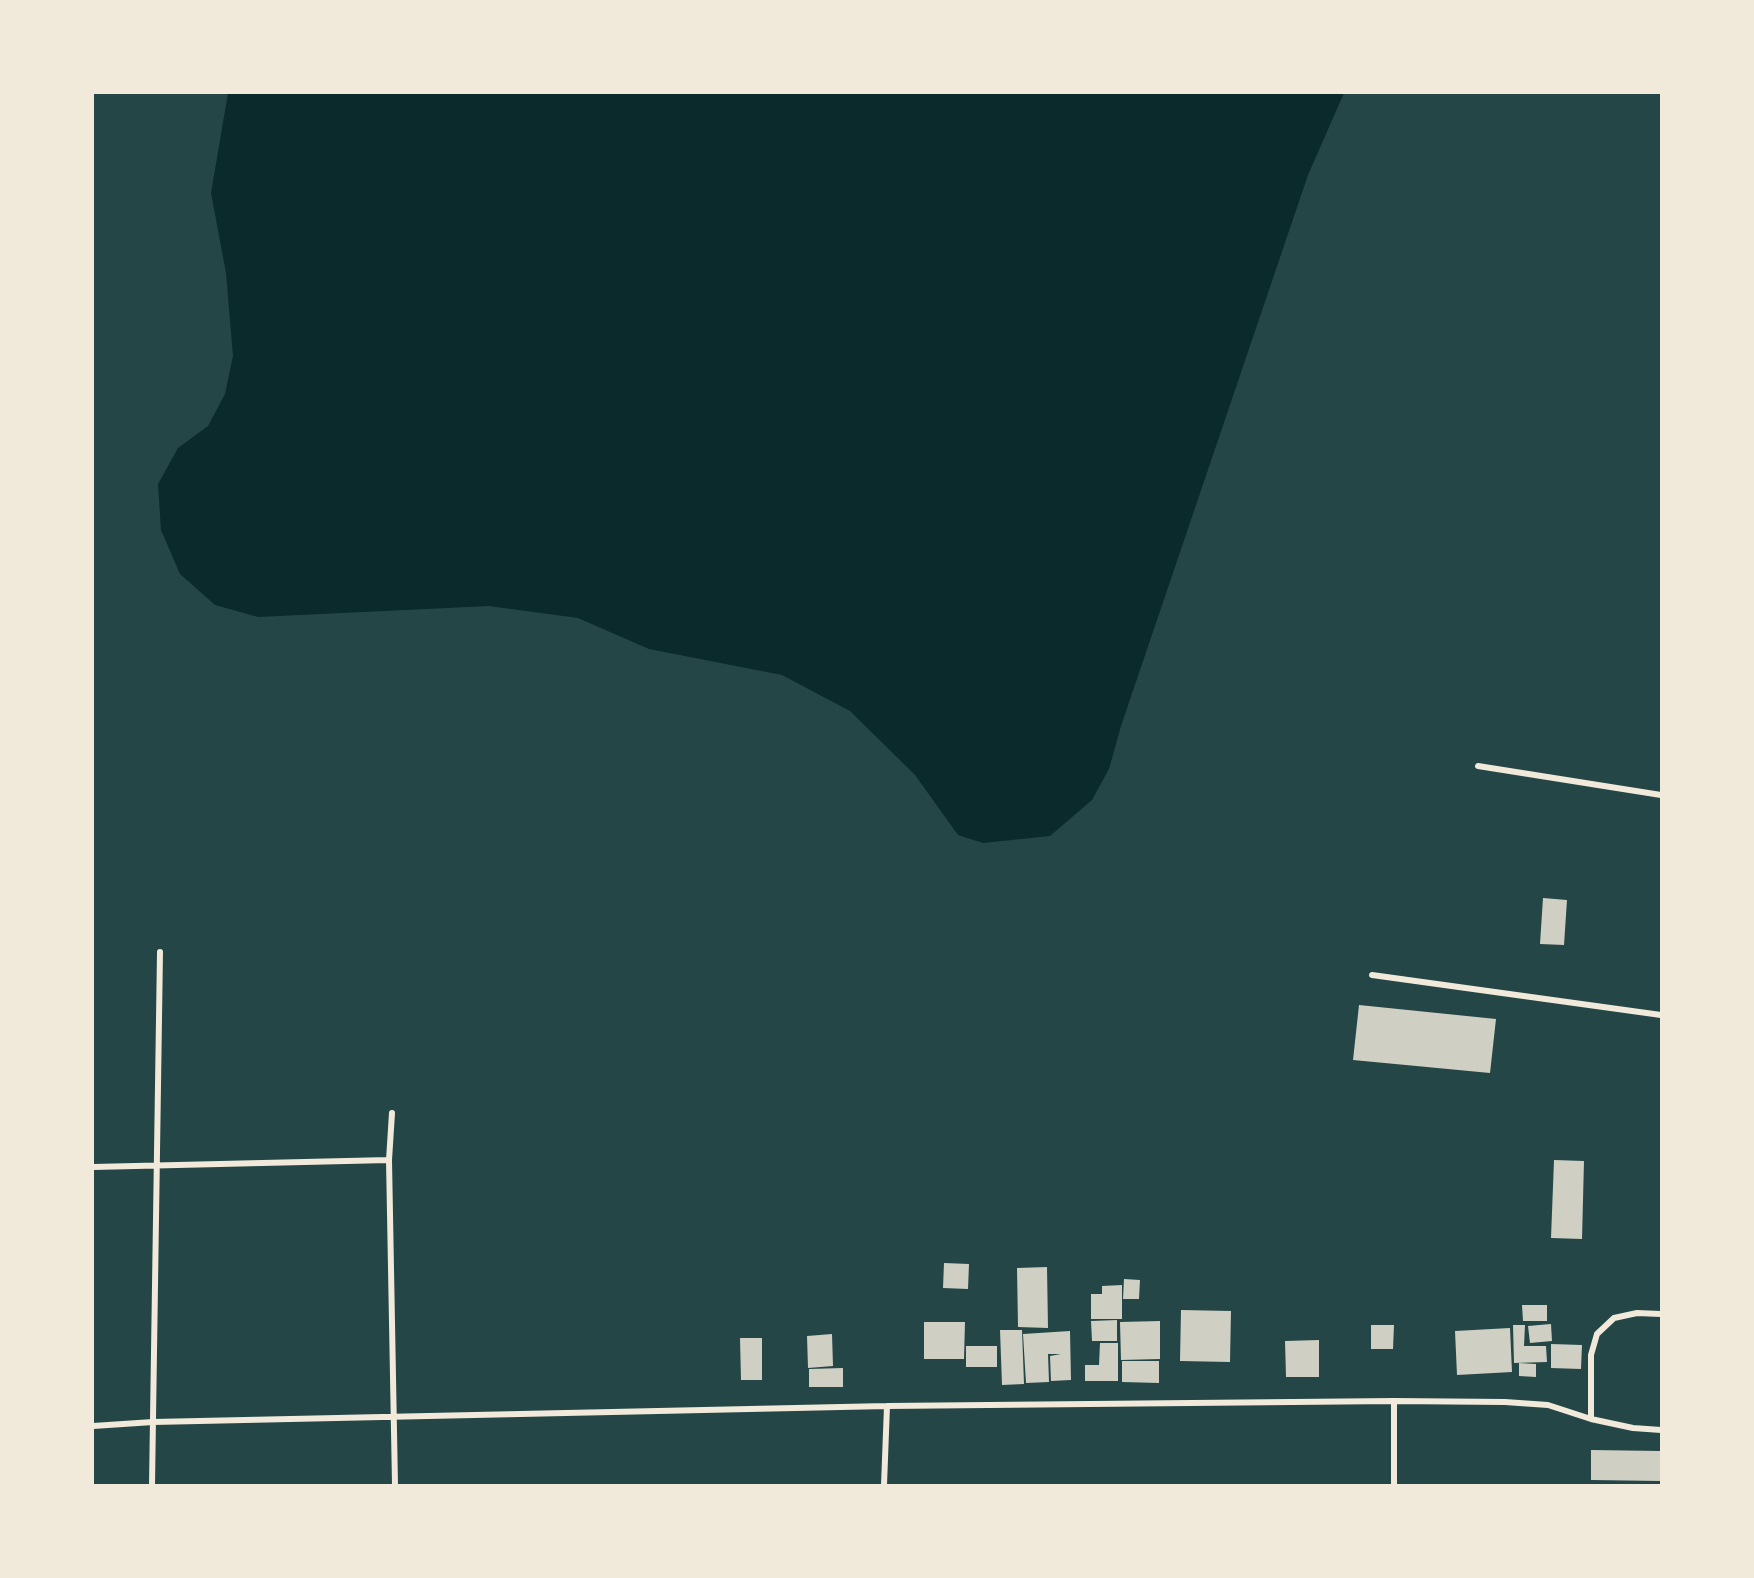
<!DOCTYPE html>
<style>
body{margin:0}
#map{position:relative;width:1754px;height:1578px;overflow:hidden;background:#0f3d3e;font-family:"Source Sans 3",sans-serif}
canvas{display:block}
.frame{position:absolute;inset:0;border:94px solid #f1e9da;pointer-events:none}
</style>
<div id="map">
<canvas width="1754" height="1578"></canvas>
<div class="frame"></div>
</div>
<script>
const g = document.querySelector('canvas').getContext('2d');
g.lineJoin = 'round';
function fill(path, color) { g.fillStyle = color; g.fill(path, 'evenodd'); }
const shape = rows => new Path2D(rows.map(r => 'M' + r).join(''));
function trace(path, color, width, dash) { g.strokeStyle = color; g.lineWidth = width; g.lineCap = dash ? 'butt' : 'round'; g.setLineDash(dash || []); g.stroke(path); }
fill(shape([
 [93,93,1661,93,1661,1485,93,1485]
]), '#244646');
fill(shape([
 [228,93,1344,93,1308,175,1121,726,1109,769,1092,800,1050,836,983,843,958,835,915,775,850,711,782,675,649,649,578,618,489,606,258,617,215,605,180,574,161,530,158,484,178,448,208,426,225,394,233,356,226,273,211,193]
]), '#0a2a2b');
fill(shape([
 [1543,898,1567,900,1564,945,1540,944],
 [1359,1005,1496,1019,1490,1073,1353,1060],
 [1554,1160,1584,1161,1582,1239,1551,1238],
 [944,1263,969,1264,968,1289,943,1288],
 [1047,1267,1048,1328,1018,1327,1017,1268],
 [1124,1279,1140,1280,1139,1299,1123,1299],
 [1122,1285,1122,1319,1091,1319,1091,1294,1102,1294,1102,1286],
 [1522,1305,1547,1305,1547,1321,1523,1321],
 [1181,1310,1231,1311,1230,1362,1180,1361],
 [1117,1320,1117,1341,1092,1341,1091,1321],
 [1160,1321,1160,1359,1121,1360,1120,1322],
 [924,1322,965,1322,964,1359,924,1359],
 [1551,1324,1552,1341,1530,1343,1528,1326],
 [1371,1325,1394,1325,1393,1349,1371,1349],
 [1513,1325,1525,1325,1524,1346,1546,1346,1547,1362,1514,1363],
 [1510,1328,1512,1372,1457,1375,1455,1331],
 [1000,1330,1022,1330,1024,1384,1002,1385],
 [1070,1331,1071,1380,1051,1381,1050,1356,1061,1354,1048,1354,1049,1382,1026,1383,1023,1334],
 [832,1334,833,1366,808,1368,807,1336],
 [740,1338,762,1338,762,1380,741,1380],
 [1319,1340,1319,1377,1286,1377,1285,1341],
 [1100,1343,1118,1343,1118,1381,1085,1381,1085,1365,1099,1365],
 [1551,1344,1582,1345,1581,1369,1551,1368],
 [966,1346,997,1346,997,1367,966,1367],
 [1122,1361,1159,1361,1159,1383,1122,1382],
 [1519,1363,1536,1364,1536,1377,1519,1376],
 [843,1368,843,1387,809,1387,809,1369],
 [1591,1450,1661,1451,1661,1481,1591,1480]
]), '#cfcfc3');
trace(shape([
 [1478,766,1661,795],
 [1372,975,1661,1015],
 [392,1113,389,1160,395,1485],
 [93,1167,389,1160],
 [1394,1401,1394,1485],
 [1591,1419,1591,1355,1597,1334,1614,1318,1637,1313,1661,1314],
 [93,1426,153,1422,887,1406,1394,1401,1505,1402,1548,1405,1591,1419,1633,1428,1661,1430],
 [152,1485,160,952],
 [884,1485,887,1406]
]), '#f1e9da', 6);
</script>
